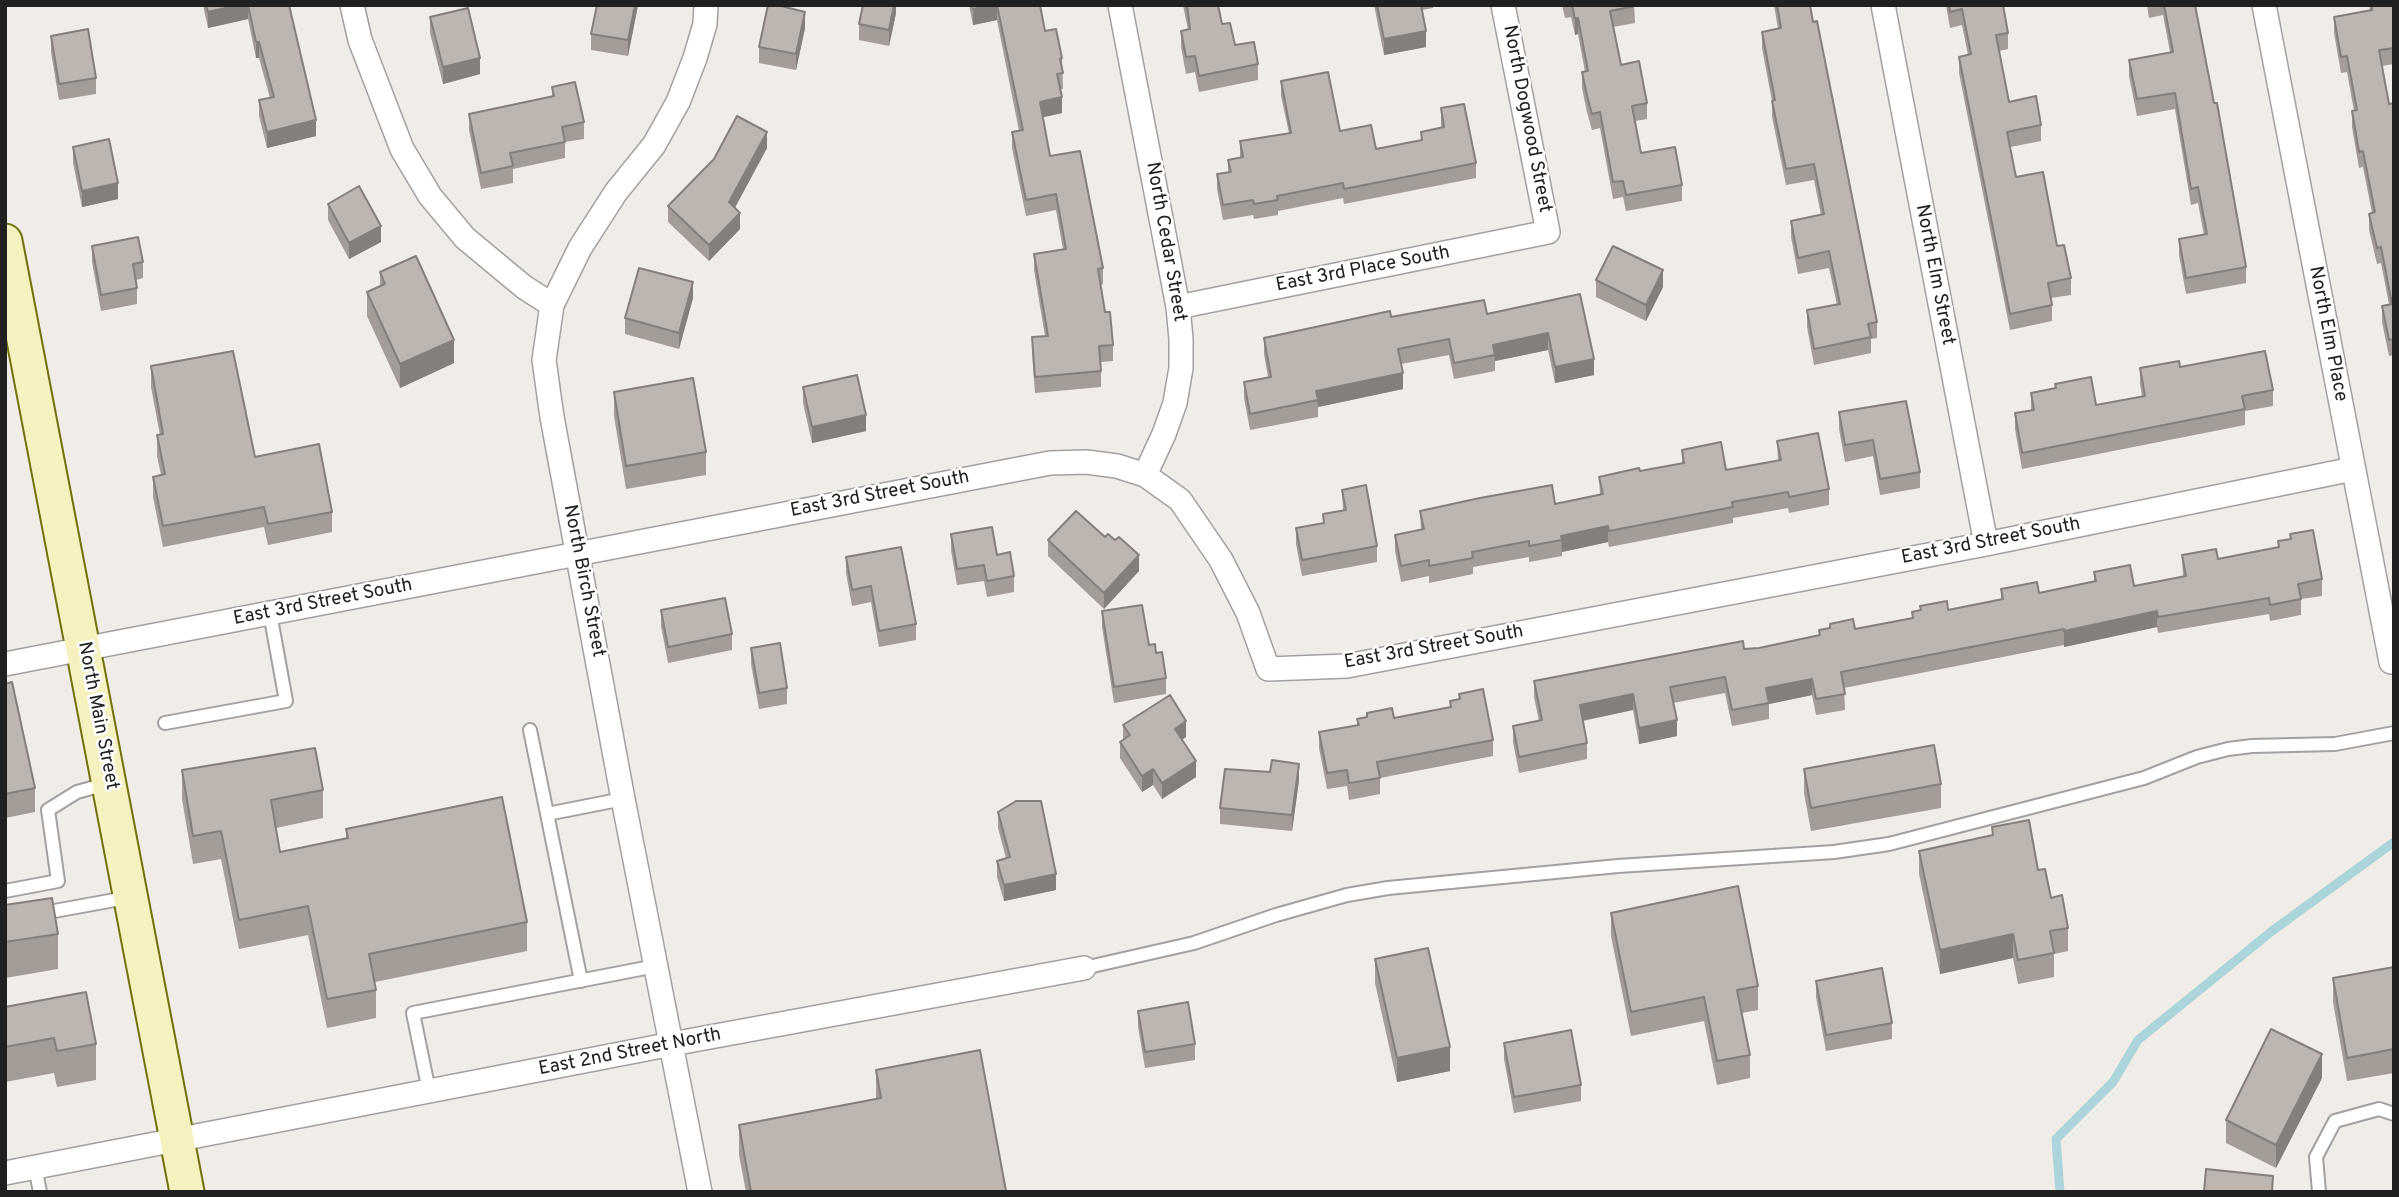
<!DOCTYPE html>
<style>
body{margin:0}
#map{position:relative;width:2399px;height:1197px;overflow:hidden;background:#f0ece7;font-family:Overpass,sans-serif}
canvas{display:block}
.frame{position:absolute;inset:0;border:7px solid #202020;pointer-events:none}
</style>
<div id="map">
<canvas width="2399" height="1197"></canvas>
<div class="frame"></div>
</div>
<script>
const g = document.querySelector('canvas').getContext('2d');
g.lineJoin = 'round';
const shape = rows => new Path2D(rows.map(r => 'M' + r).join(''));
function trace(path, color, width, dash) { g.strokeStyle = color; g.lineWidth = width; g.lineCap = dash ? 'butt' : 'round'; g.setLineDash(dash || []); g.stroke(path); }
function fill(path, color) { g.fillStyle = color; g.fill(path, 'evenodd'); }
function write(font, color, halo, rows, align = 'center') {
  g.font = font + ' Overpass,sans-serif'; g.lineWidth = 5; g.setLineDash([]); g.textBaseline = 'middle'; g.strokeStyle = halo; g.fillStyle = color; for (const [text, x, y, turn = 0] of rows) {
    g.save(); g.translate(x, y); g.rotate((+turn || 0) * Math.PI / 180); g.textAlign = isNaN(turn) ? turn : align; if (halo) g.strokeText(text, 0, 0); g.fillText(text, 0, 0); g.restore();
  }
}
trace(shape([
 [2060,1192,2056,1139,2113,1082,2138,1040,2272,931,2394,842]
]), '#abd5da', 9);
const service = shape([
 [165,723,286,701,270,613],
 [530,730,581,981],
 [547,814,623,799],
 [5,891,58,881,48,810,77,792,106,784],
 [5,920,131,897],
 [1084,968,1194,943,1276,915,1347,895,1388,888,1618,866,1834,852,1889,844,2144,778,2197,757,2228,749,2252,746,2335,744,2394,733],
 [429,1091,413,1013,656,966],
 [35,1167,40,1192],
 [2319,1192,2316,1157,2335,1121,2379,1109,2394,1114]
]);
const minor = shape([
 [352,5,360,40,402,149,430,196,465,238,524,287,552,305],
 [1120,5,1178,307,1181,339,1181,368,1175,403,1164,434,1145,475],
 [1883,5,1986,544],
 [2264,5,2391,662],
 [1178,307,1548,232,1503,5],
 [5,664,1050,463,1086,462,1117,466,1145,475,1180,500,1221,560,1248,613,1268,669,1347,666,1986,544,2353,469],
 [5,1173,672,1044,1084,968],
 [700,1192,623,799,552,417,544,360,552,305,580,248,616,192,654,145,678,102,695,58,705,24,706,5]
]);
const secondary = shape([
 [5,241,187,1192]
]);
trace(service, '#a1a1a1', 16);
trace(minor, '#a1a1a1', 26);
trace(secondary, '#72710d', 37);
trace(service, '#fff', 12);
trace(minor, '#fff', 23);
trace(secondary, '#f6f2c0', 33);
fill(shape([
 [203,5,289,5,316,136,267,148,259,116,259,100,270,98,259,58,256,58,248,19,208,28],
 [597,5,638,5,628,56,591,50,591,34],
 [896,5,896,13,889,46,859,40,859,24],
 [969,5,1040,5,1045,31,1062,58,1063,89,1060,89,1062,113,1043,117,1050,156,1103,268,1103,284,1101,285,1105,312,1113,345,1113,361,1101,362,1101,387,1035,393,1032,353,1032,337,1045,336,1034,270,1034,254,1063,249,1056,210,1026,216,1012,148,1012,132,1019,131,997,20,973,25],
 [1183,5,1218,5,1222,24,1235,45,1258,64,1258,80,1199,92,1195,72,1186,74,1181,47,1181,31,1188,30],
 [1374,5,1433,5,1433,8,1422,10,1426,47,1384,55],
 [1562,5,1634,5,1635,23,1613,27,1621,65,1647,103,1647,119,1635,121,1641,153,1682,185,1682,201,1626,211,1623,197,1613,199,1600,128,1592,130,1587,112,1582,88,1582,72,1585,72,1578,34,1575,35,1571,17,1565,18],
 [1774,5,1810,5,1877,322,1877,338,1871,339,1871,353,1814,365,1807,327,1807,310,1837,305,1829,268,1798,274,1791,237,1791,221,1821,215,1814,180,1786,185,1772,117,1772,101,1762,48,1762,32,1778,29],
 [1946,5,2003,5,2008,33,2008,49,1999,51,2009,102,2041,125,2041,141,2010,147,2016,177,2057,246,2071,278,2071,295,2051,298,2052,305,2052,321,2010,330,1959,73,1959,57,1968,55,1962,25,1950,28],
 [2147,5,2195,5,2246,267,2246,283,2186,294,2179,255,2179,239,2204,235,2198,203,2191,205,2175,109,2137,116,2129,76,2129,60,2170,52,2163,15,2149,18],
 [2369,5,2394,5,2394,64,2382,66,2389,104,2394,103,2394,355,2389,356,2382,322,2382,306,2389,304,2381,263,2377,264,2369,230,2369,214,2372,213,2363,167,2359,168,2352,127,2352,111,2354,111,2347,72,2341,73,2334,33,2334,17,2370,11],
 [430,17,480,74,443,84,430,33],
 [805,28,796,70,759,63,759,47],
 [51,36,96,78,96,94,59,100,51,52],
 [1281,81,1340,131,1376,149,1421,140,1421,132,1441,128,1441,108,1476,163,1476,178,1344,204,1343,198,1278,211,1278,215,1254,219,1253,215,1223,220,1217,189,1217,174,1228,172,1228,160,1240,158,1240,141,1289,133,1281,96],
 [552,87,584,122,584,139,565,142,565,158,513,169,513,183,481,189,469,130,469,114,552,97],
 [73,147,118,199,82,207,73,163],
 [767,148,735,208,740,229,709,261,668,222,668,206],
 [328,204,381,242,349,259,328,220],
 [92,246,143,262,143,278,136,280,137,288,137,304,101,311,92,262],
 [380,272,454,363,400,388,367,316,367,292,380,286],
 [1596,280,1663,287,1646,321,1596,297],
 [1580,294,1594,375,1555,383,1548,350,1495,361,1495,371,1454,379,1449,355,1401,364,1403,389,1318,407,1318,417,1250,430,1244,398,1244,382,1268,377,1264,354,1264,338,1391,317,1487,314],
 [693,298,679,349,625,334,625,318],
 [151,366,255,457,332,512,332,532,268,545,264,527,163,547,153,497,153,477,161,475,157,456,157,435,160,435,151,387],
 [2180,367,2273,390,2273,406,2245,411,2245,425,2022,469,2015,429,2015,413,2031,410,2031,393,2055,388,2055,384,2096,405,2142,396,2140,384,2140,368],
 [803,387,866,431,812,443,803,403],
 [614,392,706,452,706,475,626,489,614,416],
 [1839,412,1920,472,1920,488,1880,495,1873,456,1845,462,1839,429],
 [1777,441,1829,489,1829,505,1789,513,1788,508,1733,518,1733,523,1609,547,1608,542,1562,552,1562,556,1529,562,1529,557,1473,567,1473,574,1429,583,1429,576,1401,582,1395,551,1395,535,1421,530,1420,511,1555,504,1600,495,1599,477,1640,471,1682,463,1682,450,1726,470,1778,461],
 [1342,490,1377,546,1377,562,1302,576,1296,544,1296,528,1323,523,1323,514,1343,511],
 [951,534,997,555,1014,576,1014,592,987,597,984,581,957,585,951,550],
 [2290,534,2322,579,2322,596,2301,599,2301,615,2270,621,2269,614,2158,633,2157,627,2064,647,2064,645,1844,688,1845,710,1816,715,1812,695,1769,704,1769,719,1732,726,1725,693,1673,703,1677,736,1639,744,1633,710,1583,721,1587,743,1587,759,1519,773,1513,742,1513,726,1539,721,1534,697,1534,681,1744,649,1759,648,1819,636,1819,630,1830,628,1830,624,1855,629,1912,619,1912,612,1920,610,1920,606,1948,610,2001,600,2001,589,2039,593,2094,582,2094,572,2134,586,2183,577,2182,555,2218,559,2278,547,2278,541,2290,539],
 [1048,540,1139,571,1104,609,1048,556],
 [846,557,916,624,916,640,879,647,871,602,852,606,846,573],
 [661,610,732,634,732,650,668,663,661,626],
 [1102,611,1156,653,1166,678,1166,694,1114,703,1102,627],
 [751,648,787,688,787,704,759,709,751,664],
 [5,684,35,788,35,812,5,818],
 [1459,694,1493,740,1493,756,1380,778,1380,794,1349,800,1347,786,1327,789,1319,748,1319,732,1357,725,1357,719,1367,718,1367,713,1394,718,1450,707,1450,701,1459,700],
 [1123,725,1186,737,1182,740,1196,777,1162,799,1153,785,1142,792,1120,758,1120,742,1123,740],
 [1804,769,1941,784,1941,808,1811,831,1804,793],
 [182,770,323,790,323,818,276,828,280,852,346,839,346,829,527,922,527,951,375,982,376,990,376,1018,327,1028,308,935,239,949,221,859,193,864,182,799],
 [1270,772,1299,780,1292,831,1220,824,1220,808],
 [998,812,1056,890,1004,901,997,877,997,861,1006,858,998,828],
 [1992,827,2038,870,2051,898,2068,928,2068,951,2054,954,2054,977,2018,984,2013,958,1940,974,1919,874,1919,851,1992,835],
 [5,905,58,934,58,969,5,978],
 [1611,913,1758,986,1758,1010,1742,1013,1750,1055,1750,1078,1717,1085,1704,1021,1631,1036,1611,936],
 [1375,959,1450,1071,1397,1082,1375,983],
 [2394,967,2394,1073,2347,1081,2333,1002,2333,978],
 [1816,981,1892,1023,1892,1039,1826,1051,1816,997],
 [5,1007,96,1044,96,1080,57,1087,54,1073,5,1082],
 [1138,1011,1195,1044,1195,1060,1145,1068,1138,1027],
 [1504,1043,1581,1085,1581,1101,1514,1113,1504,1059],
 [980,1050,1006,1192,746,1192,739,1155,739,1125,876,1099,876,1070],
 [2322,1078,2276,1168,2226,1143,2226,1120]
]), '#a39c97');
fill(shape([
 [238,5,248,5,248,19,208,28,208,12],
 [635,5,638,5,628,56,628,40],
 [894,5,896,5,896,13,889,46,889,30],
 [991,5,997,5,997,20,973,25,973,9],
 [805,12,805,28,796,70,796,54],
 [1578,18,1578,34,1575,35,1575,19],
 [1426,31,1426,47,1384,55,1384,39],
 [256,42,259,42,259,58,256,58],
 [480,58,480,74,443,84,443,67],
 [1062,97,1062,113,1040,118,1040,102],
 [316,120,316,136,267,148,267,132],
 [767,132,767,148,729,218,729,202],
 [118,183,118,199,82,207,82,191],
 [740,213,740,229,709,261,709,245],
 [381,226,381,242,349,259,349,243],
 [1663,270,1663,287,1646,321,1646,305],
 [693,282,693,298,679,349,679,333],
 [1548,333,1548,350,1495,361,1493,345],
 [454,340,454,363,400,388,400,364],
 [1594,359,1594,375,1555,383,1555,367],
 [1403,373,1403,389,1318,407,1316,391],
 [866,415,866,431,812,443,812,427],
 [1608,526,1608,542,1562,552,1561,536],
 [1139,555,1139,571,1104,609,1104,593],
 [2157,611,2157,627,2064,647,2064,631],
 [1812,679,1812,695,1769,704,1766,688],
 [1633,694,1633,710,1580,721,1580,705],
 [1677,720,1677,736,1639,744,1639,728],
 [1186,721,1186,737,1175,745,1175,729],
 [1196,761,1196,777,1162,799,1162,783],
 [1299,764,1299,780,1292,831,1292,815],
 [1153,769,1153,785,1142,792,1142,776],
 [1056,874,1056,890,1004,901,1004,885],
 [2013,934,2013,958,1940,974,1940,950],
 [1450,1047,1450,1071,1397,1082,1397,1058],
 [2322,1054,2322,1078,2276,1168,2276,1145]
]), '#847f7b');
const building = shape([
 [206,5,238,5,208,12,206,5],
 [248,5,289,5,316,120,267,132,259,100,274,97,259,42,256,42,248,5],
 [597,5,635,5,628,40,591,34,597,5],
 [768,5,777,5,805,12,796,54,759,47,768,5],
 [863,5,894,5,889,30,859,24,863,5],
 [972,5,991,5,973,9,972,5],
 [997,5,1040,5,1045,31,1056,29,1062,58,1060,59,1063,73,1057,74,1062,97,1040,102,1050,156,1080,151,1103,268,1098,269,1105,312,1110,312,1113,345,1099,346,1101,371,1035,377,1032,337,1048,336,1034,254,1066,249,1056,194,1026,200,1012,132,1023,130,997,5],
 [1187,5,1218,5,1222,24,1230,23,1235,45,1254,42,1258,64,1199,76,1195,56,1186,57,1181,31,1190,29,1187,5],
 [1377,5,1421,5,1426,31,1384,39,1377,5],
 [1572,5,1634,5,1635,6,1610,11,1621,65,1639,61,1647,103,1632,106,1641,153,1675,147,1682,185,1626,195,1623,181,1613,182,1600,112,1592,114,1587,96,1582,72,1588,71,1578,18,1575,19,1572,5],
 [1777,5,1810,5,1813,22,1817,21,1877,322,1868,324,1871,337,1814,349,1807,310,1840,304,1829,251,1798,258,1791,221,1824,214,1814,164,1786,169,1772,101,1775,100,1762,32,1781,28,1777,5],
 [1949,5,2003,5,2008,33,1996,35,2009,102,2036,96,2041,125,2007,132,2016,177,2043,172,2057,246,2064,245,2071,278,2048,283,2052,305,2010,314,1959,57,1971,54,1962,9,1950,12,1949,5],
 [2164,5,2195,5,2214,103,2217,103,2246,267,2186,278,2179,239,2207,234,2198,187,2191,189,2175,93,2137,99,2129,60,2173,52,2164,5],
 [2372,5,2394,5,2394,48,2379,50,2389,104,2394,103,2394,339,2389,340,2382,306,2392,304,2381,247,2377,248,2369,214,2375,212,2363,151,2359,152,2352,111,2357,110,2347,56,2341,57,2334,17,2372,10,2372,5],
 [468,8,480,58,443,67,430,17,468,8],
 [88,29,96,78,59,84,51,36,88,29],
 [1328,72,1340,131,1371,125,1376,149,1422,140,1421,132,1444,127,1441,108,1464,104,1476,163,1344,189,1343,183,1277,196,1278,200,1254,204,1253,200,1223,205,1217,174,1231,172,1228,160,1243,157,1240,141,1291,133,1281,81,1328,72],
 [575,82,584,122,562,127,565,142,510,153,513,166,481,173,469,114,554,96,552,87,575,82],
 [737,116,767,132,729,202,740,213,709,245,668,206,714,159,737,116],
 [109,139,118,183,82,191,73,147,109,139],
 [359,186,381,226,349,243,328,204,359,186],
 [138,237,143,262,133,264,137,288,101,295,92,246,138,237],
 [1613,246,1663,270,1646,305,1596,280,1613,246],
 [416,256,454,340,400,364,367,292,385,284,380,272,416,256],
 [639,268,693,282,679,333,625,318,639,268],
 [1580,294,1594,359,1555,367,1548,333,1493,345,1495,355,1454,363,1449,339,1398,349,1403,373,1316,391,1318,400,1250,414,1244,382,1271,377,1264,338,1390,311,1391,317,1484,300,1487,314,1580,294],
 [233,351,255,457,319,444,332,512,268,524,264,507,163,526,153,477,165,474,157,435,163,434,151,366,233,351],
 [2265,351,2273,390,2242,396,2245,409,2022,453,2015,413,2034,410,2031,393,2056,388,2055,384,2091,377,2096,405,2145,396,2140,368,2179,361,2180,367,2265,351],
 [857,375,866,415,812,427,803,387,857,375],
 [693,378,706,452,626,466,614,392,693,378],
 [1906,401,1920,472,1880,479,1873,440,1845,445,1839,412,1906,401],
 [1818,433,1829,489,1789,497,1788,492,1732,502,1733,507,1609,531,1608,526,1561,536,1562,540,1529,546,1529,541,1472,552,1473,558,1429,566,1429,560,1401,566,1395,535,1424,529,1420,511,1480,498,1552,485,1555,504,1603,494,1599,477,1639,468,1640,471,1684,463,1682,450,1721,442,1726,470,1781,460,1777,441,1818,433],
 [1366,485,1377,546,1302,560,1296,528,1324,523,1323,514,1346,510,1342,490,1366,485],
 [1076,511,1105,537,1108,534,1115,540,1119,537,1139,555,1104,593,1048,540,1076,511],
 [992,527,997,555,1010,552,1014,576,987,581,984,565,957,569,951,534,992,527],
 [2313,530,2322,579,2298,584,2301,599,2270,605,2269,598,2158,617,2157,611,2064,631,2064,629,1841,672,1845,694,1816,699,1812,679,1766,688,1769,703,1732,710,1725,677,1670,687,1677,720,1639,728,1633,694,1580,705,1587,743,1519,757,1513,726,1542,720,1534,681,1743,641,1744,649,1759,648,1820,635,1819,630,1830,628,1830,624,1853,619,1855,629,1913,618,1912,612,1921,610,1920,606,1947,601,1948,610,2003,599,2001,589,2037,582,2039,593,2096,581,2094,572,2130,565,2134,586,2186,576,2182,555,2216,549,2218,559,2279,547,2278,541,2291,539,2290,534,2313,530],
 [901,547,916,624,879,631,871,586,852,590,846,557,901,547],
 [725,598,732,634,668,647,661,610,725,598],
 [1142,605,1149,645,1155,644,1156,653,1162,652,1166,678,1114,687,1102,611,1142,605],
 [780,643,787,688,759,693,751,648,780,643],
 [12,682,35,788,5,794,5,684,12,682],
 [1483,689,1493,740,1377,762,1380,778,1349,783,1347,770,1327,773,1319,732,1359,725,1357,719,1367,717,1367,713,1392,708,1394,718,1451,707,1450,701,1460,699,1459,694,1483,689],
 [1170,695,1186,721,1175,729,1196,761,1162,783,1153,769,1142,776,1120,742,1130,735,1123,725,1170,695],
 [1934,745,1941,784,1811,808,1804,769,1934,745],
 [315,748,323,790,271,800,280,852,348,838,346,829,502,797,527,922,369,954,376,990,327,999,308,906,239,920,221,831,193,836,182,770,315,748],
 [1272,760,1299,764,1292,815,1220,808,1225,769,1270,772,1272,760],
 [1016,801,1041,801,1056,874,1004,885,997,861,1010,857,998,812,1016,801],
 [2029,820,2038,870,2045,869,2051,898,2062,895,2068,928,2050,931,2054,953,2018,960,2013,934,1940,950,1919,851,1993,835,1992,827,2029,820],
 [1738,886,1758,986,1737,990,1750,1055,1717,1061,1704,997,1631,1012,1611,913,1738,886],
 [52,898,58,934,5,942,5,905,52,898],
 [1428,948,1450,1047,1397,1058,1375,959,1428,948],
 [2394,967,2394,1049,2347,1058,2333,978,2394,967],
 [1882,968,1892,1023,1826,1035,1816,981,1882,968],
 [86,992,96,1044,57,1051,54,1038,5,1047,5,1007,86,992],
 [1188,1002,1195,1044,1145,1052,1138,1011,1188,1002],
 [2271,1029,2322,1054,2276,1145,2226,1120,2271,1029],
 [1571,1030,1581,1085,1514,1097,1504,1043,1571,1030],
 [980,1050,1006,1191,1000,1192,751,1192,739,1125,881,1098,876,1070,980,1050],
 [2206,1169,2273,1176,2272,1192,2204,1192,2206,1169]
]);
fill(building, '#bdb5b0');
trace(building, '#847f7b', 2);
write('19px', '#202020', '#fff', [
 ["North Dogwood Street",1526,119,79],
 ["North Cedar Street",1165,242,80],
 ["East 3rd Place South",1363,270,-11],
 ["North Elm Street",1934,275,79],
 ["North Elm Place",2327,334,79],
 ["East 3rd Street South",880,495,-11],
 ["East 3rd Street South",1991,542,-11],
 ["North Birch Street",583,581,79],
 ["East 3rd Street South",323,603,-11],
 ["East 3rd Street South",1434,648,-10],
 ["North Main Street",97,716,79],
 ["East 2nd Street North",630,1053,-11]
]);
</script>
